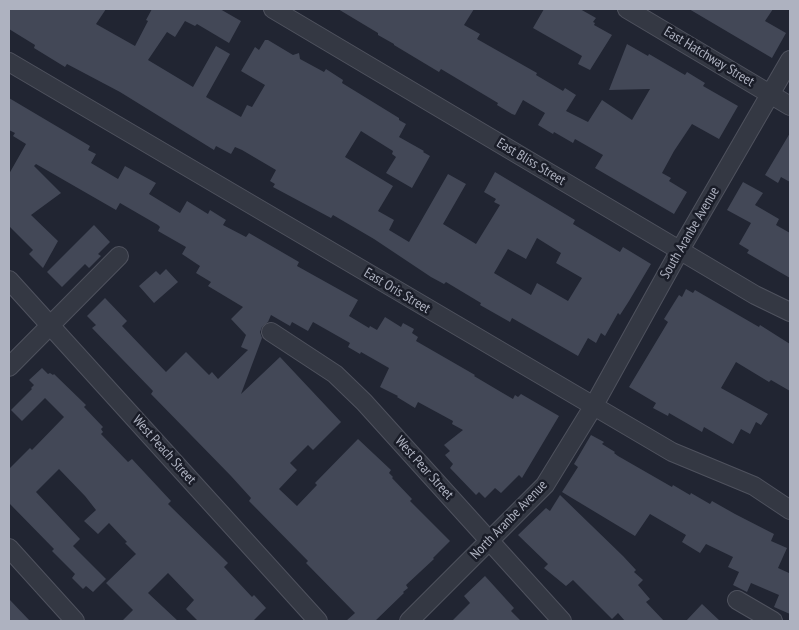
<!DOCTYPE html>
<style>
body{margin:0}
#map{position:relative;width:799px;height:630px;overflow:hidden;background:#212532;font-family:"PT Sans Narrow",sans-serif}
canvas{display:block}
.frame{position:absolute;inset:0;border:10px solid #aeb2c0;pointer-events:none}
</style>
<div id="map">
<canvas width="799" height="630"></canvas>
<div class="frame"></div>
</div>
<script>
const g = document.querySelector('canvas').getContext('2d');
g.lineJoin = 'round';
function fill(path, color) { g.fillStyle = color; g.fill(path, 'evenodd'); }
const shape = rows => new Path2D(rows.map(r => 'M' + r).join(''));
function trace(path, color, width, dash) { g.strokeStyle = color; g.lineWidth = width; g.lineCap = dash ? 'butt' : 'round'; g.setLineDash(dash || []); g.stroke(path); }
function write(font, color, halo, rows, align = 'center') {
  g.font = font + ' "PT Sans Narrow",sans-serif'; g.lineWidth = 5; g.setLineDash([]); g.textBaseline = 'middle'; g.strokeStyle = halo; g.fillStyle = color; for (const [text, x, y, turn = 0] of rows) {
    g.save(); g.translate(x, y); g.rotate((+turn || 0) * Math.PI / 180); g.textAlign = isNaN(turn) ? turn : align; if (halo) g.strokeText(text, 0, 0); g.fillText(text, 0, 0); g.restore();
  }
}
fill(shape([
 [9,9,106,9,96,24,135,46,148,21,146,20,152,9,220,9,241,21,229,43,197,24,195,26,185,21,175,37,167,32,148,60,193,87,216,46,230,54,206,97,241,117,247,105,252,107,265,85,241,71,255,47,259,50,265,40,268,40,293,55,299,53,300,59,324,72,326,69,343,80,342,83,399,118,399,120,406,124,399,137,424,151,423,152,430,156,412,188,386,173,396,157,392,154,393,151,361,131,345,157,393,186,378,211,394,220,389,230,409,242,448,174,466,184,443,224,476,244,500,205,494,202,496,199,484,192,495,172,575,220,573,224,620,252,623,247,651,264,629,301,620,315,618,313,605,336,601,333,596,343,588,338,578,356,512,318,510,322,480,305,481,303,446,282,444,284,431,277,374,239,333,215,331,218,273,187,275,184,270,181,276,170,242,150,235,147,231,154,216,146,214,150,120,92,67,64,65,67,34,48,35,45,9,29],
 [537,238,561,253,556,263,582,278,568,301,537,283,531,295,494,273,508,249,526,259],
 [338,9,474,9,464,25,480,34,477,39,537,73,536,75,563,91,565,88,576,95,566,111,588,122,602,100,632,120,650,89,609,90,627,44,648,56,649,54,685,75,687,72,705,83,703,86,738,106,719,139,692,124,674,151,662,173,671,178,669,181,687,192,674,214,595,168,603,155,575,139,573,143,554,132,553,134,538,125,545,113,523,100,515,115,512,114,497,105,498,103,441,69,439,72,394,45,394,44,378,35,378,33],
 [544,9,580,9,596,18,593,22,595,23,594,25,612,35,590,70,578,64,582,56,533,28],
 [689,9,773,9,765,21,786,33,772,58],
 [9,98,90,146,88,150,96,154,91,163,118,179,125,166,156,183,149,194,180,213,187,201,208,214,210,210,226,220,223,225,246,237,249,233,299,262,297,266,358,300,349,316,369,328,370,326,377,330,385,317,401,327,403,323,414,329,412,333,418,337,416,341,475,375,474,376,501,392,513,399,515,395,518,397,521,394,559,416,522,478,519,475,501,493,495,488,485,498,479,492,476,495,450,468,453,464,445,455,450,451,444,445,463,430,452,424,453,421,418,402,415,408,397,397,398,396,380,387,389,368,361,352,360,354,348,347,350,343,313,322,308,331,292,322,290,326,271,315,268,322,262,327,260,332,262,338,241,394,280,357,341,422,313,450,308,445,290,463,297,470,279,489,297,506,317,485,315,483,358,439,391,470,389,473,393,477,392,478,412,499,410,501,450,541,433,558,434,559,406,585,408,588,403,592,404,593,375,621,346,621,355,613,306,563,308,561,249,501,251,498,231,476,151,394,153,391,92,328,96,325,87,316,105,298,127,321,122,326,166,372,186,352,209,375,212,372,218,379,248,350,241,347,246,335,231,319,243,307,208,286,211,282,196,273,200,266,182,254,186,247,158,231,160,227,158,225,120,203,116,210,36,164,34,166,61,193,31,215,58,241,43,268,29,254,33,250,9,226,9,174,26,144,13,136,15,133,9,130],
 [790,133,790,182,781,177,778,183,765,175],
 [743,182,763,193,755,205,779,219,776,225,790,233,790,278,747,253,749,250,739,244,751,223,727,210],
 [94,225,110,242,98,254,101,256,89,268,85,264,62,287,47,272],
 [166,269,178,282,154,303,139,286,156,271,160,275],
 [686,289,693,293,695,290,759,327,760,325,790,344,790,391,771,380,769,382,736,362,721,388,768,414,761,425,756,422,750,434,741,429,733,444,704,427,702,432,669,413,668,416,653,408,656,403,629,387,668,322,664,319,679,295,682,297],
 [42,368,48,374,50,373,53,375,54,374,86,405,84,407,103,427,101,429,103,432,101,434,128,462,132,459,171,501,168,504,228,563,224,567,252,597,254,595,266,608,253,621,198,621,186,609,194,600,168,573,148,593,178,621,122,621,133,610,106,583,136,554,125,543,127,542,109,523,98,534,84,521,96,510,85,496,59,469,36,492,80,539,73,546,106,579,93,592,86,586,83,589,72,578,75,574,52,551,54,549,9,503,9,469,30,448,32,450,64,417,45,398,22,421,11,410,32,389,31,388,34,385,29,380],
 [591,435,604,442,602,444,615,452,614,453,618,456,672,487,673,485,690,495,691,493,710,504,712,501,735,514,774,534,771,541,787,548,778,568,789,573,790,570,790,614,774,607,779,595,751,583,747,592,733,585,739,572,728,567,733,557,706,544,700,553,682,542,686,535,650,514,635,536,562,492,578,467,574,464],
 [560,495,623,556,636,570,634,572,643,580,638,585,650,599,646,602,664,621,625,621,618,613,612,619,573,580,566,586,544,568,548,564,518,535,546,508,550,511],
 [485,576,514,608,511,611,521,621,452,621,470,603,464,596],
 [9,599,30,621,9,621],
 [702,604,720,621,686,621]
]), '#434857');
const minor = shape([
 [273,9,755,295,790,312],
 [627,9,790,106],
 [9,62,672,452,754,486,790,510],
 [9,280,318,621],
 [271,332,335,374,364,402,562,621],
 [9,367,119,256],
 [9,548,75,621],
 [737,600,773,621],
 [409,621,545,485,593,407,680,250,790,60]
]);
trace(minor, '#4f525e', 20);
trace(minor, '#343843', 18);
write('14px', '#aeb2c0', '#1a1d28', [
 ["East Hatchway Street",709,57,31],
 ["East Bliss Street",531,162,31],
 ["South Aranbe Avenue",690,233,-60],
 ["East Oris Street",397,291,31],
 ["West Peach Street",164,450,48],
 ["West Pear Street",424,468,48],
 ["North Aranbe Avenue",509,520,-46]
]);
</script>
